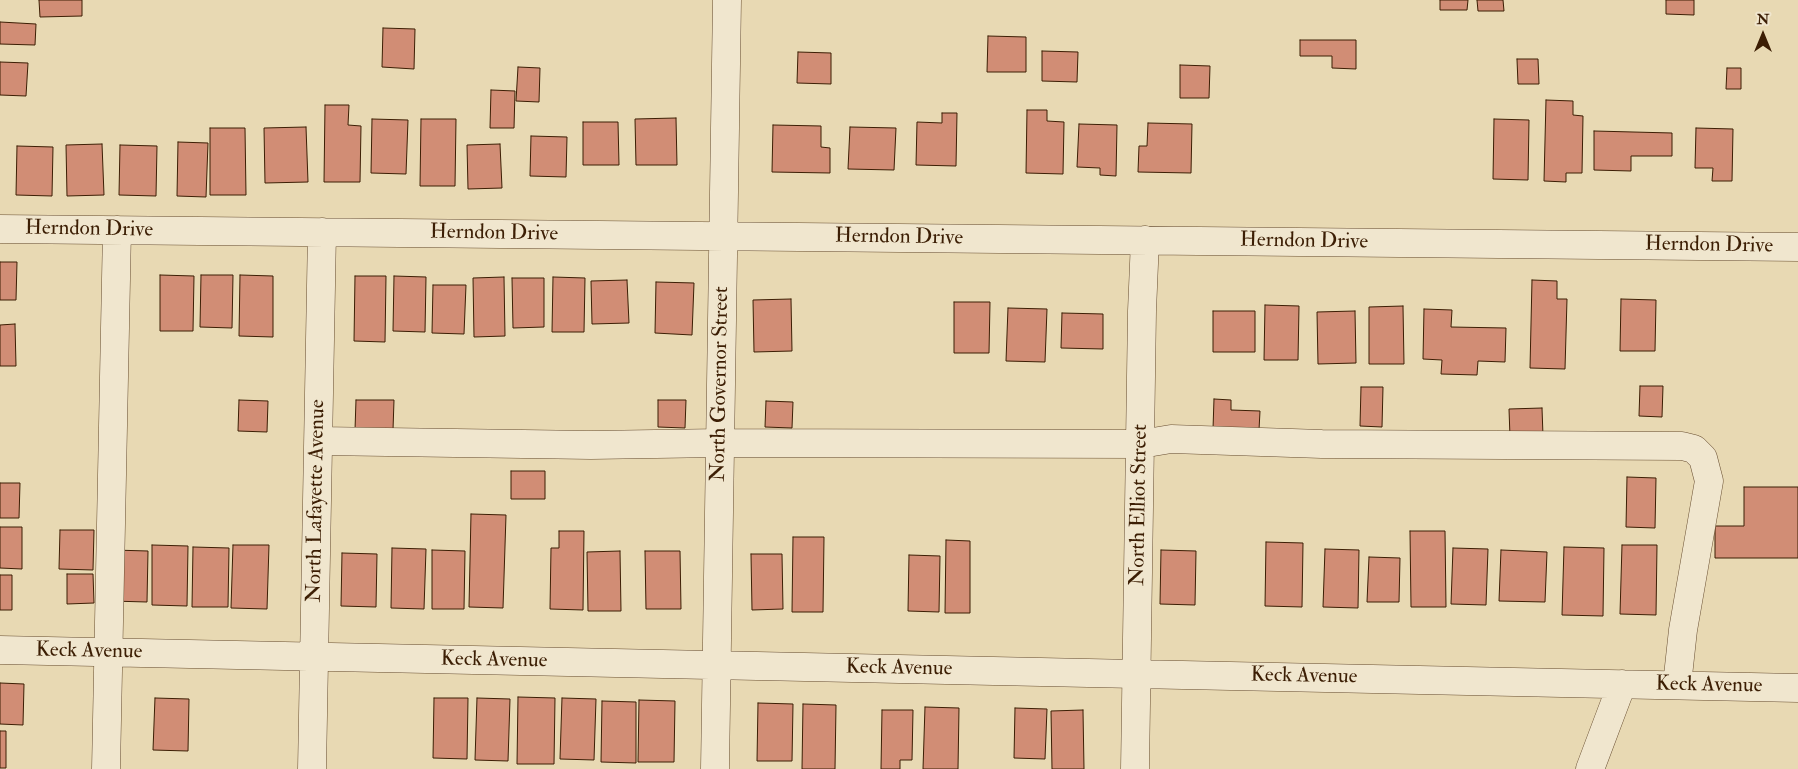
<!DOCTYPE html>
<style>
body{margin:0}
#map{position:relative;width:1798px;height:769px;overflow:hidden;background:#e8d9b3;font-family:"IM FELL Double Pica",serif}
canvas{display:block}
.north{position:absolute;left:1738px;top:10px;width:50px;height:50px;-webkit-text-stroke:4px #f0e6ce;paint-order:stroke;rotate:0deg;font-size:14px;font-weight:700;line-height:20px;text-align:center;color:#3c1e04}
.north::after{content:'';display:block;margin:auto;width:18px;height:22px;background:#3c1e04;clip-path:polygon(50% 0,100% 100%,50% 72%,0 100%)}
</style>
<div id="map">
<canvas width="1798" height="769"></canvas>
<div class="north">N</div>
</div>
<script>
const g = document.querySelector('canvas').getContext('2d');
g.lineJoin = 'round';
function fill(path, color) { g.fillStyle = color; g.fill(path, 'evenodd'); }
const shape = rows => new Path2D(rows.map(r => 'M' + r).join(''));
function trace(path, color, width, dash) { g.strokeStyle = color; g.lineWidth = width; g.lineCap = dash ? 'butt' : 'round'; g.setLineDash(dash || []); g.stroke(path); }
function write(font, color, halo, rows, align = 'center') {
  g.font = font + ' "IM FELL Double Pica",serif'; g.lineWidth = 4; g.setLineDash([]); g.textBaseline = 'middle'; g.strokeStyle = halo; g.fillStyle = color; for (const [text, x, y, turn = 0] of rows) {
    g.save(); g.translate(x, y); g.rotate((+turn || 0) * Math.PI / 180); g.textAlign = isNaN(turn) ? turn : align; if (halo) g.strokeText(text, 0, 0); g.fillText(text, 0, 0); g.restore();
  }
}
const building = shape([
 [39,0,82,0,82,16,40,17,39,0],
 [1440,0,1468,0,1467,10,1440,10,1440,0],
 [1477,0,1503,0,1504,11,1478,11,1477,0],
 [1666,0,1694,0,1694,15,1666,14,1666,0],
 [0,22,36,24,35,45,0,44,0,22],
 [383,28,415,29,414,69,382,67,383,28],
 [988,36,1026,37,1026,72,987,72,988,36],
 [1300,40,1356,40,1356,69,1332,68,1332,56,1300,56,1300,40],
 [1042,51,1078,52,1077,82,1042,81,1042,51],
 [798,52,831,53,831,84,797,83,798,52],
 [1517,59,1538,59,1539,84,1518,84,1517,59],
 [0,62,28,63,26,96,0,95,0,62],
 [1180,65,1210,66,1209,98,1180,98,1180,65],
 [518,67,540,68,539,102,516,101,518,67],
 [1727,68,1741,68,1741,89,1726,89,1727,68],
 [491,90,515,91,514,128,490,128,491,90],
 [1546,100,1573,101,1573,115,1583,116,1582,173,1566,173,1566,182,1544,181,1546,100],
 [325,105,349,105,348,125,361,126,360,182,324,182,325,105],
 [1027,110,1047,110,1047,121,1064,122,1063,174,1026,173,1027,110],
 [942,113,957,113,956,166,916,165,917,122,942,123,942,113],
 [676,118,677,165,636,165,635,119,676,118],
 [372,119,408,120,406,174,371,173,372,119],
 [421,119,456,119,455,186,420,186,421,119],
 [1494,119,1529,120,1528,180,1493,179,1494,119],
 [583,122,618,122,619,165,583,165,583,122],
 [1148,123,1192,124,1191,173,1138,172,1139,146,1147,146,1148,123],
 [1079,124,1117,125,1116,176,1100,175,1100,168,1077,167,1079,124],
 [773,125,821,126,821,147,830,148,830,173,772,172,773,125],
 [306,127,308,182,265,183,264,128,306,127],
 [850,127,896,128,894,170,848,169,850,127],
 [210,128,245,128,246,195,210,195,210,128],
 [1696,128,1733,129,1732,181,1712,181,1713,168,1695,168,1696,128],
 [1594,131,1672,133,1672,156,1631,156,1631,171,1594,170,1594,131],
 [531,136,567,137,566,177,530,176,531,136],
 [178,142,208,143,206,197,177,196,178,142],
 [102,144,104,195,67,196,66,145,102,144],
 [500,144,502,188,468,189,467,145,500,144],
 [120,145,157,146,156,196,119,195,120,145],
 [17,146,53,147,52,196,16,195,17,146],
 [0,262,17,262,16,300,0,300,0,262],
 [160,275,194,276,193,331,160,331,160,275],
 [201,275,233,275,232,328,200,327,201,275],
 [240,275,273,276,273,337,239,336,240,275],
 [355,276,386,276,385,342,354,341,355,276],
 [394,276,426,277,425,332,393,331,394,276],
 [504,277,505,336,474,337,473,278,504,277],
 [553,277,585,278,584,332,552,332,553,277],
 [512,278,544,278,544,327,513,328,512,278],
 [627,280,629,323,592,324,591,281,627,280],
 [1532,280,1557,281,1557,299,1567,299,1565,369,1530,368,1532,280],
 [656,282,694,283,692,335,655,333,656,282],
 [433,285,466,285,464,334,432,333,433,285],
 [791,299,792,351,754,352,753,300,791,299],
 [1621,299,1656,300,1655,351,1620,351,1621,299],
 [954,302,990,302,989,353,954,353,954,302],
 [1265,305,1299,306,1298,360,1264,360,1265,305],
 [1403,306,1404,364,1369,364,1369,307,1403,306],
 [1008,308,1047,309,1045,362,1006,361,1008,308],
 [1424,309,1452,310,1451,327,1506,328,1505,362,1478,361,1477,375,1441,374,1442,360,1423,359,1424,309],
 [1213,311,1255,311,1255,352,1213,352,1213,311],
 [1355,311,1356,363,1318,364,1317,312,1355,311],
 [1062,313,1103,314,1103,349,1061,348,1062,313],
 [15,324,16,366,0,366,0,325,15,324],
 [1640,386,1663,386,1662,417,1639,416,1640,386],
 [1361,387,1383,387,1382,427,1360,426,1361,387],
 [1214,399,1231,400,1231,410,1260,411,1259,430,1213,429,1214,399],
 [239,400,268,401,267,432,238,431,239,400],
 [356,400,394,400,393,430,355,430,356,400],
 [658,400,686,400,685,428,658,427,658,400],
 [766,401,793,402,792,428,765,427,766,401],
 [1542,408,1543,436,1510,437,1509,409,1542,408],
 [511,471,545,471,545,499,511,499,511,471],
 [1627,477,1656,478,1655,528,1626,527,1627,477],
 [0,483,20,483,19,518,0,518,0,483],
 [1744,487,1798,487,1798,558,1715,558,1715,526,1744,526,1744,487],
 [471,514,506,515,503,608,469,607,471,514],
 [0,527,22,527,22,569,0,568,0,527],
 [60,530,94,530,93,570,59,569,60,530],
 [559,531,584,531,583,610,550,609,551,548,559,548,559,531],
 [1410,531,1445,531,1446,607,1411,607,1410,531],
 [793,537,824,537,823,612,792,612,793,537],
 [946,540,970,541,970,613,945,613,946,540],
 [1266,542,1303,543,1302,607,1265,606,1266,542],
 [152,545,188,546,187,606,152,605,152,545],
 [233,545,269,545,267,609,231,608,233,545],
 [1622,545,1657,545,1656,615,1620,614,1622,545],
 [193,547,229,548,228,607,192,607,193,547],
 [1564,547,1604,548,1603,616,1562,615,1564,547],
 [392,548,426,549,424,609,391,608,392,548],
 [1453,548,1488,549,1486,605,1451,604,1453,548],
 [1325,549,1359,550,1358,608,1323,607,1325,549],
 [113,550,148,551,147,602,111,601,113,550],
 [432,550,465,551,464,609,432,609,432,550],
 [1161,550,1196,551,1195,605,1160,604,1161,550],
 [1501,550,1547,552,1545,602,1499,601,1501,550],
 [620,551,621,611,588,611,587,552,620,551],
 [645,551,680,551,681,609,646,609,645,551],
 [342,553,377,554,376,607,341,606,342,553],
 [751,554,782,554,783,609,752,610,751,554],
 [909,555,940,556,939,612,908,611,909,555],
 [1369,557,1400,558,1399,602,1367,602,1369,557],
 [67,574,93,574,94,603,67,604,67,574],
 [0,575,12,575,12,610,0,610,0,575],
 [0,683,24,684,23,725,0,724,0,683],
 [518,697,555,698,554,764,517,764,518,697],
 [155,698,189,699,188,751,153,750,155,698],
 [434,698,468,698,467,759,433,758,434,698],
 [477,698,510,699,508,761,475,760,477,698],
 [562,698,596,699,594,760,560,759,562,698],
 [639,700,675,701,674,762,638,762,639,700],
 [602,701,636,702,636,763,601,762,602,701],
 [758,703,793,704,792,761,757,761,758,703],
 [803,704,836,705,835,769,802,769,803,704],
 [925,707,959,708,958,769,923,769,925,707],
 [1015,708,1047,709,1045,759,1014,758,1015,708],
 [882,710,913,710,912,760,900,760,900,769,881,769,882,710],
 [1083,710,1084,769,1052,769,1051,711,1083,710],
 [0,731,6,731,6,768,0,768,0,731]
]);
fill(building, '#d18d75');
trace(building, '#3c1e04', 1);
const minor = shape([
 [0,229,1798,247],
 [319,441,591,445,720,443,1141,444,1171,439,1322,444,1682,446,1694,449,1703,458,1709,481,1683,630,1677,685],
 [0,650,1798,688],
 [106,769,117,230],
 [312,769,322,232],
 [715,769,727,0],
 [1135,769,1142,311,1145,240],
 [1590,769,1622,684]
]);
trace(minor, '#674d30', 29);
trace(minor, '#f0e6ce', 28);
write('21px', '#3c1e04', '#f0e6ce', [
 ["Herndon Drive",89,230,1],
 ["Herndon Drive",494,234,1],
 ["Herndon Drive",899,238,1],
 ["Herndon Drive",1304,242,1],
 ["Herndon Drive",1709,246,1],
 ["North Governor Street",721,384,-89],
 ["North Lafayette Avenue",317,501,-89],
 ["North Elliot Street",1140,505,-89],
 ["Keck Avenue",89,652,1],
 ["Keck Avenue",494,661,1],
 ["Keck Avenue",899,669,1],
 ["Keck Avenue",1304,677,1],
 ["Keck Avenue",1709,686,1]
]);
</script>
